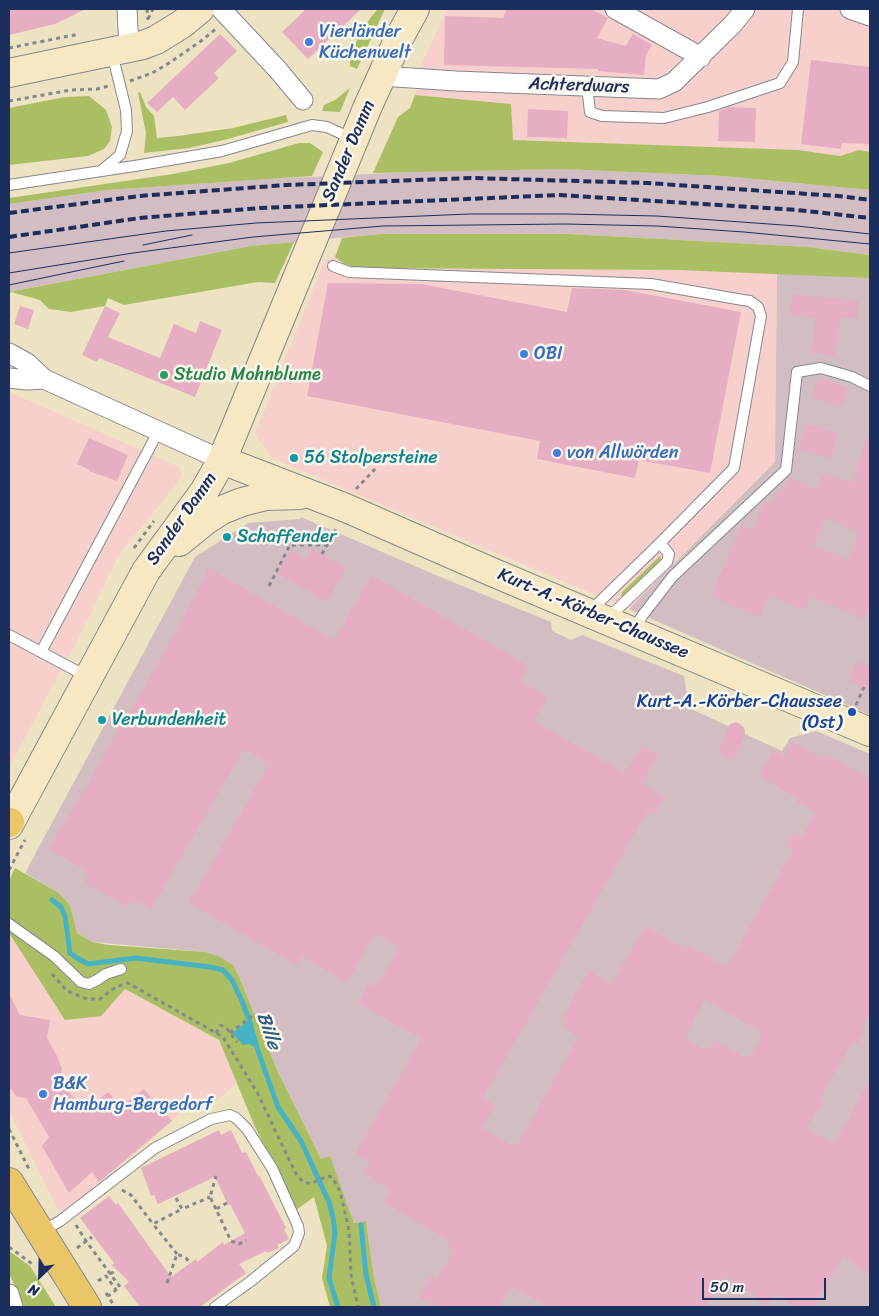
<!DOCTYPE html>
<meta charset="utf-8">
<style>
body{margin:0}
#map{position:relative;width:879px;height:1316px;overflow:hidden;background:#ede2c2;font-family:Sriracha,sans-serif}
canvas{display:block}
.frame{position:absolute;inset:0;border:10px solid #1b2f5e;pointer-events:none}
.north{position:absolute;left:15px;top:1251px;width:50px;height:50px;-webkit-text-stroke:4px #fbf7ec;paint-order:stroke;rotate:204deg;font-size:14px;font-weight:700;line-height:20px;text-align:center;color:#1b2f5e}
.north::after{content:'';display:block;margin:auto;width:18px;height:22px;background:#1b2f5e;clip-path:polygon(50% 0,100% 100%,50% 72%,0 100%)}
.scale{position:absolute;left:702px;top:1278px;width:124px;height:22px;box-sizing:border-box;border:2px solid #1b2f5e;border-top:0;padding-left:6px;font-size:15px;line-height:18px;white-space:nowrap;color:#1b2f5e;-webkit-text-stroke:4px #fbf7ec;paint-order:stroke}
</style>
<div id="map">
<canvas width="879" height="1316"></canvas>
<div class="frame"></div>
<div class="north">N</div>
<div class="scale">50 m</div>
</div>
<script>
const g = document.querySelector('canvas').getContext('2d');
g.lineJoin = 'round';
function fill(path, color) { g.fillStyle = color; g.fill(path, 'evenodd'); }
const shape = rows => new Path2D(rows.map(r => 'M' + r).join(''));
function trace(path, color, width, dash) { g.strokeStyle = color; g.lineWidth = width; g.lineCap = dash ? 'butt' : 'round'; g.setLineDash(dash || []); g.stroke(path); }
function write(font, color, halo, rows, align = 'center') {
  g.font = font + ' Sriracha,sans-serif'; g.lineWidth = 5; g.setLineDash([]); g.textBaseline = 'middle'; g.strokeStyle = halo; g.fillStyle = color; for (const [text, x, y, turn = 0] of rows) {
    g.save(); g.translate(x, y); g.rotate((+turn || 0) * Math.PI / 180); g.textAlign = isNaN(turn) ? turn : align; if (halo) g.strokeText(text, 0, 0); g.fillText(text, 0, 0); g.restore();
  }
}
fill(shape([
 [447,9,870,9,870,152,859,150,840,156,798,150,513,140,511,104,415,95,421,66],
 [335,257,344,264,357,268,677,270,777,273,775,462,629,609,272,458,255,434,325,260],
 [9,392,179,467,182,476,151,516,121,551,69,656,9,767],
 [9,935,117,999,125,989,219,1040,238,1082,208,1108,194,1102,61,1216,9,1110]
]), '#f7d0cb');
fill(shape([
 [560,169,723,176,870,190,870,255,808,247,568,234,380,234,251,246,9,292,9,204,108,190,267,179,410,172],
 [777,273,870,278,870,715,629,609,775,462],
 [301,517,438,576,551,622,552,631,571,640,582,635,684,676,689,708,728,726,732,723,740,724,744,728,745,734,782,751,790,738,816,731,870,754,870,1307,381,1307,374,1278,366,1221,354,1223,330,1157,321,1159,278,1072,240,979,205,952,92,942,77,933,70,905,59,893,25,873,195,557,248,523,300,519]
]), '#d2bec2');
fill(shape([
 [378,9,385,9,357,69,350,66,350,56,359,36,371,17],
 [350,88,340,112,322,111,324,105,335,100],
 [140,92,146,107,154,116,157,138,178,136,233,128,286,115,288,122,224,140,189,148,144,153,146,133,138,93],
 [415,95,511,104,513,140,798,150,840,156,859,150,870,152,870,190,723,176,560,169,373,173,398,117,410,108],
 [89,96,106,110,112,127,110,141,104,149,88,156,9,165,9,108,65,97],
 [299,143,310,143,323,152,312,176,108,190,9,204,9,198,173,174,229,163],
 [380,234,568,234,808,247,870,255,870,278,677,270,357,268,344,264,335,257,342,238],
 [294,242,275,283,258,282,124,305,108,298,105,306,71,312,49,309,40,300,11,292,9,296,9,292,251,246],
 [660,556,661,560,624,596,621,596,622,592],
 [15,868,59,893,70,905,77,933,92,942,109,945,205,952,220,957,233,965,240,979,278,1072,321,1159,330,1156,354,1223,366,1221,374,1278,381,1307,330,1307,322,1278,327,1246,314,1197,296,1210,255,1127,219,1040,125,989,101,1016,65,1020,11,936,9,935,9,881],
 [9,1251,30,1266,56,1307,24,1307,9,1273]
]), '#aabf63');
fill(shape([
 [251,1019,259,1045,258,1052,255,1047,249,1044,243,1045,232,1033]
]), '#47b2c4');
trace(shape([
 [52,900,61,907,65,916,70,953,77,958,88,964,136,958,210,967,223,970,232,980,242,1001,251,1025],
 [257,1048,278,1107,301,1141,329,1202,333,1217,335,1233,329,1278,338,1307],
 [361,1225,366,1275,374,1307]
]), '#47b2c4', 5);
fill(shape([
 [9,9,86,9,55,24,9,35],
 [306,9,361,9,308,59,282,32],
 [507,9,591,9,608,18,597,38,626,46,633,34,652,45,646,55,644,75,598,71,598,69,444,65,445,16,503,18],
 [220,34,237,51,214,73,219,78,185,110,173,97,157,112,147,103],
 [811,60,870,67,870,144,842,143,841,149,801,144],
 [729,107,756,108,755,142,718,141,719,111],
 [528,109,568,111,567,138,527,137],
 [328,283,421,284,567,312,572,288,625,290,741,312,710,473,639,460,635,478,604,472,537,459,540,441,307,396],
 [792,294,859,301,857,319,840,318,835,356,811,353,816,318,790,315],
 [20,306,34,310,28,329,14,324],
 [105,306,120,313,108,337,160,358,174,324,196,333,200,321,222,330,195,397,99,358,97,362,82,355],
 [818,378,848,387,843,407,812,398],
 [805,424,838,433,831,458,798,449],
 [867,437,870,437,870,605,864,619,810,596,804,610,770,595,760,617,711,596,741,526,752,530,764,502,771,504,777,490,783,492,789,477,816,489,822,474,853,483],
 [826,518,859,532,847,560,813,546],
 [89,438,128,455,117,481,89,471,90,470,77,464],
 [312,549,346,568,327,602,277,574,291,550,306,559],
 [209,568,334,640,372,575,529,666,520,681,548,697,534,721,624,772,627,767,628,768,641,746,658,755,645,778,646,778,643,784,665,797,654,816,647,812,483,1098,496,1105,482,1128,516,1147,578,1037,562,1027,566,1021,562,1018,589,970,612,984,645,926,684,948,686,944,727,967,793,850,786,846,793,833,801,837,815,812,796,802,798,799,759,776,773,750,784,756,791,742,822,758,825,754,870,778,870,1014,861,1030,865,1032,858,1044,853,1041,820,1099,823,1101,807,1128,834,1144,870,1080,870,1274,843,1257,813,1307,796,1307,774,1294,766,1306,753,1298,755,1295,724,1276,706,1307,548,1307,511,1286,499,1307,439,1307,419,1297,430,1277,437,1280,454,1250,447,1247,450,1241,382,1202,390,1189,370,1178,371,1176,364,1172,370,1162,355,1154,421,1039,358,1003,369,983,376,987,399,947,375,934,347,983,301,956,296,965,189,903,269,764,244,749,151,910,136,901,135,903,129,900,126,906,84,883,88,875,83,873,85,870,48,849,89,782,125,716,127,717,176,631],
 [705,1000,763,1033,749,1059,714,1040,708,1051,685,1038],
 [857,661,870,667,870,690,848,681],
 [737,722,744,728,745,734,736,756,731,758,726,758,720,754,719,749,729,726,732,723],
 [9,993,20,1015,50,1020,47,1038,57,1056,62,1069,60,1078,83,1112,108,1092,121,1106,144,1089,172,1121,99,1182,92,1172,69,1193,42,1146,49,1137,26,1098,17,1097,10,1088],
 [219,1130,221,1135,231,1130,242,1153,246,1152,258,1176,259,1175,286,1228,284,1229,289,1239,277,1245,279,1248,267,1253,266,1251,239,1264,246,1273,200,1307,140,1307,124,1286,129,1282,112,1265,114,1263,80,1218,109,1196,116,1205,118,1203,171,1277,196,1259,197,1262,223,1242,224,1245,245,1233,230,1204,228,1205,215,1177,158,1204,154,1195,151,1196,141,1168]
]), '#e6aec3');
const lane = shape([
 [587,86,590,112,602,116,664,118,708,107,780,83,793,62,798,9],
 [102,170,120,155,127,131,126,110,112,53],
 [9,185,141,165,222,151,312,125,327,127,353,139],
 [333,266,349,272,651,284,743,300,750,301,758,307,761,316,734,468,660,543,590,611],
 [608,618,667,562,669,554,660,543],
 [633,631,642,616,673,576,786,470,797,372,821,368,852,377,870,386],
 [9,635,41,652,158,432],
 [41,652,88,677],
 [9,924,54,956,81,982,89,984,97,980,106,974,121,969],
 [41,1232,60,1221,155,1148,211,1119,230,1115,236,1118,247,1129,272,1168,298,1226,299,1233,294,1246,251,1281,215,1307]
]);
const street = shape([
 [127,9,129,49],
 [221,9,278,70,303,100],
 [615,9,701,57],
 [850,9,870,16],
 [381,76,456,81,659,89,674,82,733,24,745,9],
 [9,353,27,363,44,379,222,460],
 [9,378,27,380,44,379],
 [9,1294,13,1307]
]);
const secondary = shape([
 [9,73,143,45,156,40,182,24,200,9],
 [222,460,346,508,492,572,870,732],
 [179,542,205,521,222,510,242,502,266,496,300,495],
 [9,825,146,571,205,490,222,460,368,106,399,38,415,9]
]);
const primary = shape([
 [9,823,10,822],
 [9,1182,87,1307]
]);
trace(lane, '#848890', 12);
trace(street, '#848890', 21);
trace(secondary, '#848890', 30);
trace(primary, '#848890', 30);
trace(shape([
 [147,9,148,20],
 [148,19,153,9],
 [9,48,79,34],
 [130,81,152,73,166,65,201,41,218,27],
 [9,101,71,90,97,89,109,86],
 [356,489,375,469],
 [134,548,154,521],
 [322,554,337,527],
 [269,586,290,545,327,545],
 [856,705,864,687],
 [9,870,25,840],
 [52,974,67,991,87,999,100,999,116,987,128,983,223,1037,257,1092,295,1172,301,1180,310,1184,328,1176,332,1177,340,1191,349,1230,351,1275,358,1307],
 [216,1033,221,1025,228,1030,237,1042],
 [230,1033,252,1016],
 [9,1129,30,1171],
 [122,1190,131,1195,153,1224],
 [176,1198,182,1209,210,1197],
 [227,1203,216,1209,231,1241,239,1244,246,1240],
 [216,1209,210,1197,216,1176],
 [76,1225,86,1241,120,1287,108,1296],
 [9,1247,35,1266],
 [77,1248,92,1237],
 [177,1254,153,1224,182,1209],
 [110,1274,117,1270],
 [98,1281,106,1276,116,1290],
 [167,1283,177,1254,186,1258,190,1263],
 [106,1293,115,1307]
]), '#848890', 3, [4, 4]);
trace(lane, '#fff', 10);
trace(street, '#fff', 19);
trace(secondary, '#f7e8c3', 28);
trace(primary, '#eac669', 28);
trace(shape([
 [143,245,192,235],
 [9,253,166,231,256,223,469,214,565,214,657,216,797,226,870,234],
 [9,273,133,253,253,237,383,226,565,224,657,226,744,232,870,244],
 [9,285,124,261]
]), '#1b2f5e', 1);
trace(shape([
 [9,213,139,196,286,185,471,178,647,183,838,196,870,200],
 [9,237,140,218,260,208,560,195,797,210,870,218]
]), '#1b2f5e', 4, [8, 4]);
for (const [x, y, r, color] of [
 [309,42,5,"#3f7fe0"],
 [524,354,5,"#3f7fe0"],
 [164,375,5,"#2e9e5b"],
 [557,453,5,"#3f7fe0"],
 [294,458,5,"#0f9aa8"],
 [227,537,5,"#0f9aa8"],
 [852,712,5,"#1a4fb4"],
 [102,720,5,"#0f9aa8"],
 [43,1094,5,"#3f7fe0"]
]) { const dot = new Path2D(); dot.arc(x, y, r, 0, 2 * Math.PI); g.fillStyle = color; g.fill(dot); trace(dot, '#fbf7ec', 2); }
write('18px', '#366cbe', '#fbf7ec', [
 ["Vierländer",319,32],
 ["Küchenwelt",319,53],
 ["OBI",534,354],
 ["von Allwörden",567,453],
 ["B&K",53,1084],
 ["Hamburg-Bergedorf",53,1105]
], 'left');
write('18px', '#1b2f5e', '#fbf7ec', [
 ["Achterdwars",579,86,2],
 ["Sander Damm",349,151,-67],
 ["Sander Damm",182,519,-55],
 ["Kurt-A.-Körber-Chaussee",593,614,23]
]);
write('18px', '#27864d', '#fbf7ec', [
 ["Studio Mohnblume",174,375]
], 'left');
write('18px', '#0d838f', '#fbf7ec', [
 ["56 Stolpersteine",304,458],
 ["Schaffender",237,537],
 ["Verbundenheit",112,720]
], 'left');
write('18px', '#164399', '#fbf7ec', [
 ["Kurt-A.-Körber-Chaussee",842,702],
 ["(Ost)",842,723]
], 'right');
write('italic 19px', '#2a5d82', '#fbf7ec', [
 ["Bille",268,1031,71]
]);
</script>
